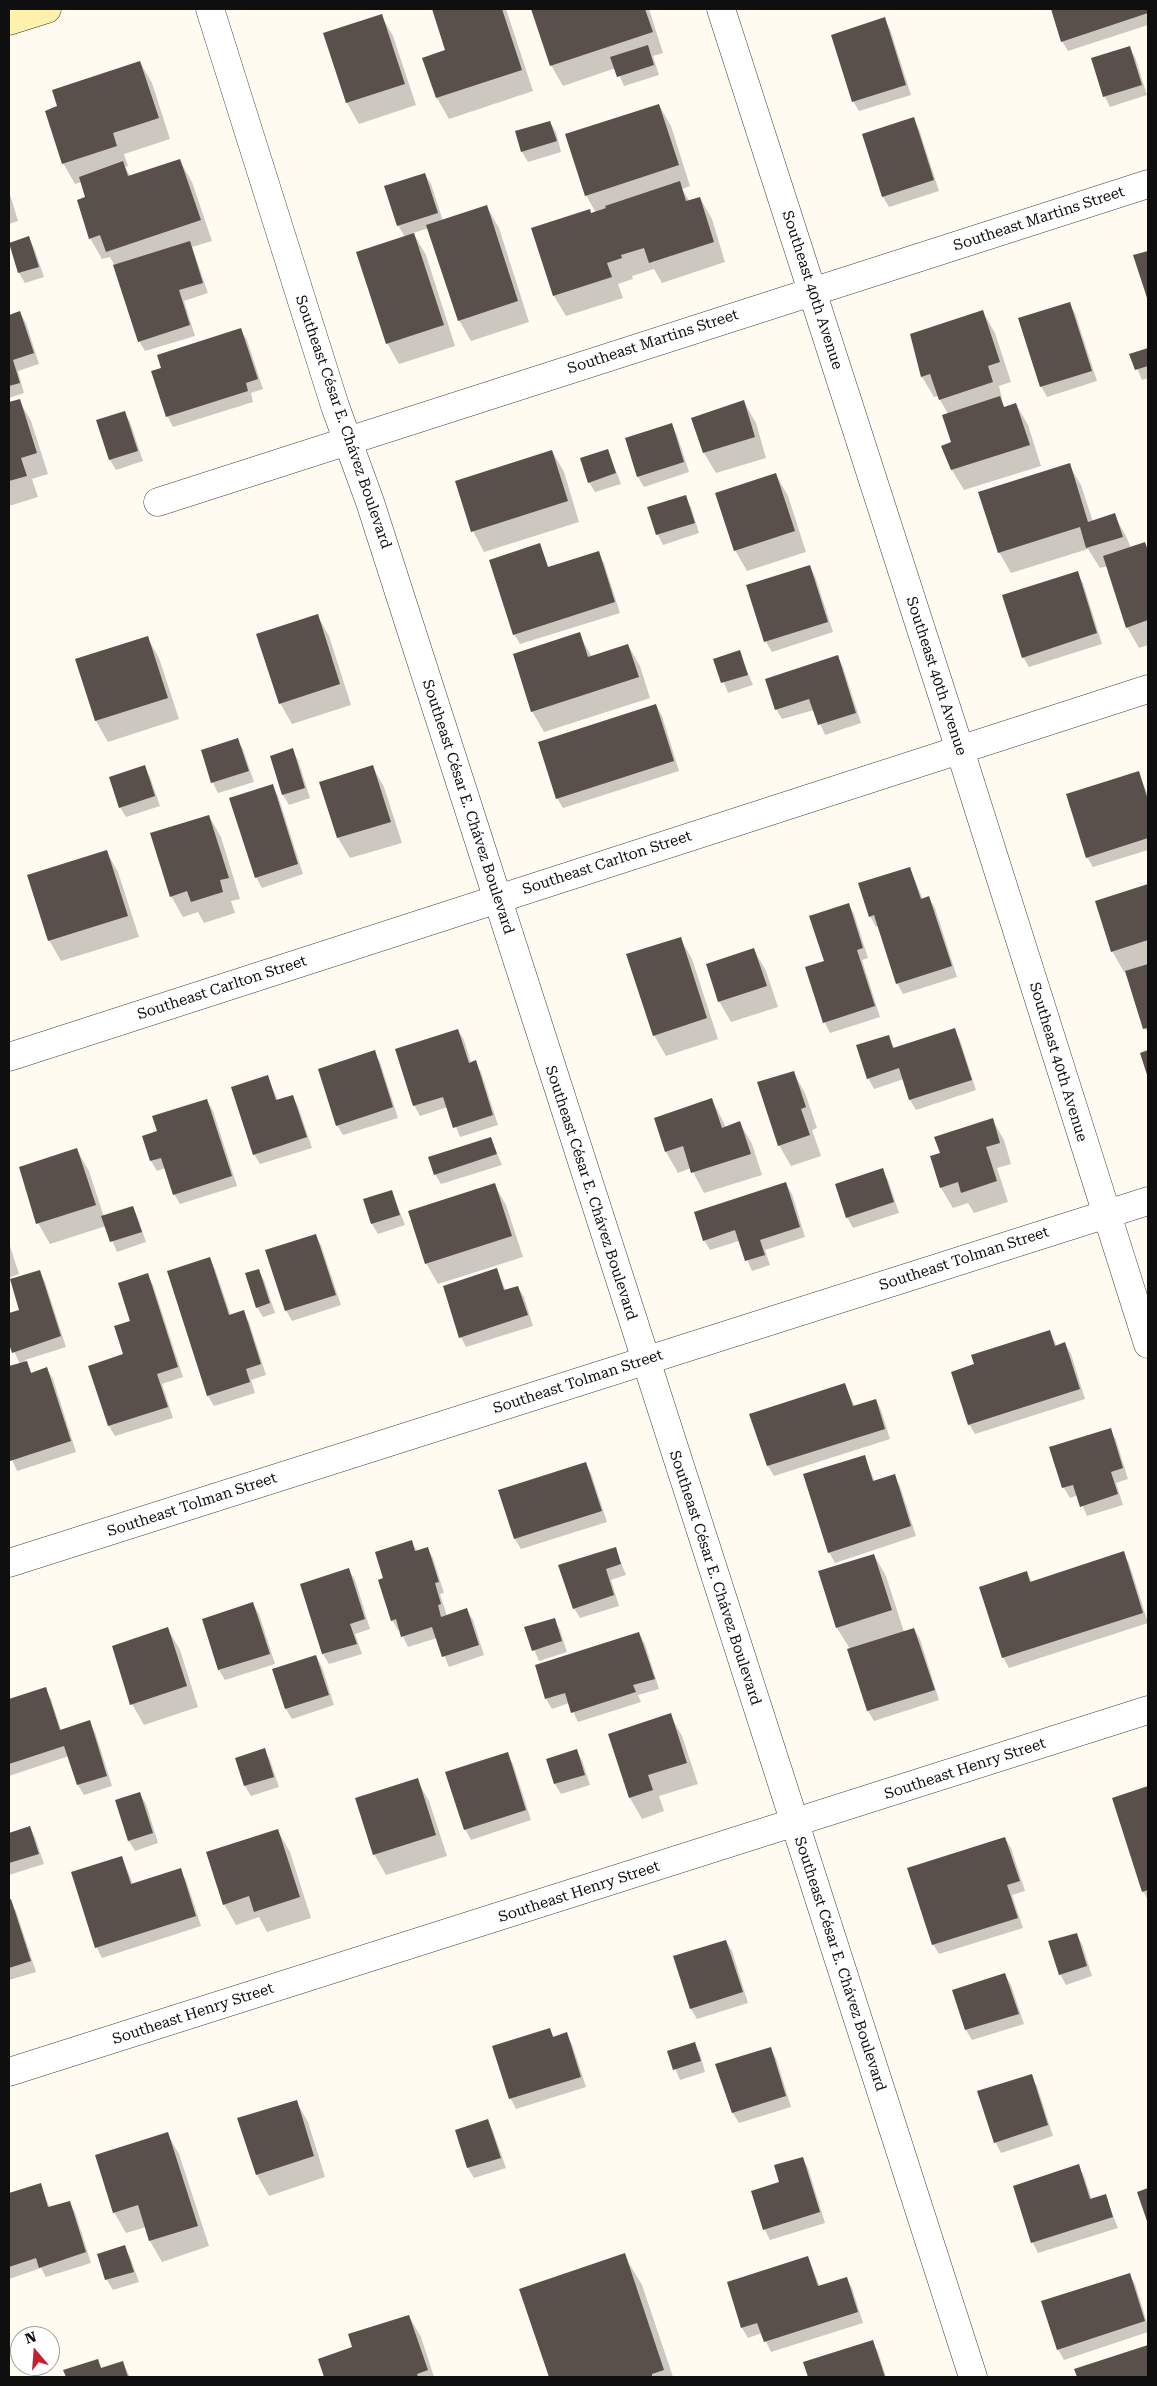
<!DOCTYPE html>
<meta charset="utf-8">
<style>
body{margin:0}
#map{position:relative;width:1157px;height:2386px;overflow:hidden;background:#fffbf1;font-family:"Roboto Serif",serif}
canvas{display:block}
.frame{position:absolute;inset:0;border:10px solid #0f0f0f;pointer-events:none}
.north{position:absolute;left:10px;top:2326px;width:50px;height:50px;box-sizing:border-box;background:#fff;border:1px solid #9f9f9f;border-radius:50%;rotate:342deg;font-size:14px;font-weight:700;line-height:20px;text-align:center;color:#0f0f0f}
.north::after{content:'';display:block;margin:auto;width:18px;height:22px;background:#c81e31;clip-path:polygon(50% 0,100% 100%,50% 72%,0 100%)}
</style>
<div id="map">
<canvas width="1157" height="2386"></canvas>
<div class="frame"></div>
<div class="north">N</div>
</div>
<script>
const g = document.querySelector('canvas').getContext('2d');
g.lineJoin = 'round';
function fill(path, color) { g.fillStyle = color; g.fill(path, 'evenodd'); }
const shape = rows => new Path2D(rows.map(r => 'M' + r).join(''));
function trace(path, color, width, dash) { g.strokeStyle = color; g.lineWidth = width; g.lineCap = dash ? 'butt' : 'round'; g.setLineDash(dash || []); g.stroke(path); }
function write(font, color, halo, rows, align = 'center') {
  g.font = font + ' "Roboto Serif",serif'; g.lineWidth = 5; g.setLineDash([]); g.textBaseline = 'middle'; g.strokeStyle = halo; g.fillStyle = color; for (const [text, x, y, turn = 0] of rows) {
    g.save(); g.translate(x, y); g.rotate((+turn || 0) * Math.PI / 180); g.textAlign = isNaN(turn) ? turn : align; if (halo) g.strokeText(text, 0, 0); g.fillText(text, 0, 0); g.restore();
  }
}
fill(shape([
 [433,9,506,9,533,91,449,119,437,98,424,59,447,50],
 [532,9,649,9,663,53,653,56,659,75,624,86,616,68,563,86,551,65],
 [1052,9,1148,9,1148,25,1068,51,1062,41],
 [381,15,393,36,416,105,359,124,347,103,325,34],
 [884,19,890,29,911,95,859,111,853,101],
 [1129,47,1135,57,1147,95,1110,107,1105,97,1092,59],
 [140,62,152,83,170,139,124,154,128,166,125,167,131,177,180,161,192,182,212,241,192,247,208,293,184,301,195,336,145,351,139,341,115,266,110,257,102,259,90,238,87,198,82,182,75,184,63,163,59,107],
 [659,105,671,126,690,186,682,189,690,202,700,198,712,219,725,262,662,283,654,269,632,276,633,279,618,284,623,298,566,316,554,296,591,214,596,213,586,195],
 [913,119,919,129,939,191,889,207,883,197],
 [550,122,556,132,561,152,528,162,522,152,517,132],
 [425,174,431,184,443,221,487,207,499,228,529,322,471,341,459,320,429,228,413,233,426,255,455,346,399,364,387,343,405,237,398,225],
 [9,191,18,221,9,224],
 [29,238,34,248,44,277,25,283,19,273,10,244],
 [1069,303,1075,313,1097,381,1047,397,1041,386],
 [983,312,995,333,1011,382,999,386,1003,404,1005,408,1016,404,1028,425,1041,466,964,490,952,470,943,446,953,443,948,414,938,396,934,397,922,377,911,335],
 [20,313,26,323,39,364,18,371,24,393,9,398,9,316],
 [241,330,247,340,263,389,251,393,253,402,173,427,168,417,153,372],
 [1148,349,1148,378,1142,380,1131,354],
 [19,400,31,421,48,474,32,479,38,497,9,506,9,403],
 [744,402,756,423,766,458,716,473,704,453],
 [124,412,130,422,143,461,116,470,110,460,98,421],
 [672,425,677,435,689,472,644,487,638,477,626,439],
 [608,450,621,484,595,492,589,482],
 [552,451,564,472,579,522,484,552,473,531],
 [1069,465,1081,485,1093,522,1114,515,1126,536,1131,548,1145,544,1148,549,1148,645,1139,648,1127,627,1108,566,1100,568,1088,549,1011,573,999,552],
 [776,475,788,496,806,552,747,571,735,550],
 [685,497,691,507,699,533,663,545,658,535,649,508],
 [539,545,549,568,598,553,604,563,620,613,520,644,514,634],
 [809,566,815,576,833,632,772,652,766,642,748,585],
 [1077,573,1083,583,1102,644,1029,667,1023,657],
 [317,615,329,636,351,705,292,724,280,703],
 [579,634,592,657,628,645,640,666,650,698,544,732,532,711],
 [147,637,159,658,179,719,108,742,96,721,76,659],
 [739,652,753,685,728,693,715,660],
 [838,657,843,667,861,723,825,735,814,710,782,719,776,709],
 [656,705,662,716,679,771,563,808,557,798],
 [237,739,243,749,254,782,218,793,213,783,203,750],
 [292,750,298,760,310,798,289,805,283,795,271,757],
 [372,766,384,787,402,843,350,858,338,838,321,783],
 [144,767,150,777,160,806,126,817,120,807],
 [1138,772,1148,795,1148,850,1093,867,1087,857],
 [272,786,278,796,303,874,262,888,256,877],
 [209,816,221,837,240,899,231,901,235,913,204,923,198,912,183,917,171,896],
 [106,851,118,872,139,937,61,961,49,940],
 [910,868,923,900,929,898,935,908,957,977,903,994,897,983,878,926,876,927,870,916],
 [1148,885,1148,1035,1126,971,1124,972,1112,951,1097,901],
 [848,904,854,914,868,958,862,960,880,1017,830,1033,825,1023,807,968,825,962],
 [680,938,692,959,718,1039,666,1056,654,1035],
 [754,950,766,971,778,1007,731,1022,719,1001],
 [458,1030,464,1040,471,1063,475,1062,481,1072,498,1125,460,1137,448,1107,420,1116,414,1105],
 [954,1030,960,1040,976,1090,916,1110,910,1100,904,1079,874,1089,868,1078,888,1037,895,1049],
 [374,1052,380,1062,398,1118,343,1135,337,1125],
 [793,1072,805,1093,817,1128,812,1130,821,1156,791,1166,779,1145],
 [267,1076,278,1100,292,1096,298,1106,312,1148,260,1164,254,1154],
 [207,1100,213,1111,237,1186,180,1204,174,1194,165,1168,157,1171,151,1161],
 [712,1100,726,1127,740,1123,752,1144,762,1175,704,1193,691,1168,678,1173,666,1152,655,1118],
 [992,1119,1004,1140,1011,1164,997,1168,1008,1202,974,1213,968,1203,953,1208,941,1188,941,1154],
 [491,1139,502,1165,441,1184,435,1174],
 [77,1150,89,1171,104,1217,133,1207,138,1218,146,1242,117,1252,106,1226,50,1244,38,1223],
 [882,1169,888,1180,899,1213,853,1228,847,1217],
 [494,1184,506,1205,523,1257,438,1284,426,1263],
 [786,1184,792,1194,805,1237,765,1250,770,1265,752,1271,739,1241,710,1250,704,1240],
 [392,1192,405,1225,378,1234,372,1224,364,1200],
 [315,1235,321,1245,341,1305,292,1321,286,1310],
 [9,1243,19,1274,9,1278],
 [210,1259,215,1269,231,1316,243,1311,249,1322,266,1375,251,1380,255,1393,214,1406,208,1396,168,1272],
 [258,1270,264,1280,275,1313,263,1317,257,1307],
 [497,1270,506,1291,518,1287,524,1297,533,1326,466,1347,461,1337],
 [39,1271,45,1282,66,1347,25,1360,32,1374,47,1369,53,1379,76,1452,17,1471,9,1453,9,1368,20,1364,9,1340,9,1315,21,1311],
 [147,1275,153,1285,183,1377,162,1384,173,1418,115,1436,109,1426,90,1366,125,1355,132,1322],
 [1050,1332,1057,1346,1065,1344,1071,1354,1085,1399,975,1434,969,1424,976,1365],
 [845,1385,855,1407,876,1400,881,1410,890,1439,774,1476,768,1466,751,1414],
 [1110,1430,1116,1440,1128,1479,1116,1483,1123,1505,1087,1516,1078,1495,1070,1498,1064,1488,1051,1448],
 [864,1456,875,1482,894,1476,900,1486,916,1536,835,1563,829,1552],
 [585,1463,591,1473,607,1522,521,1549,515,1539,499,1491],
 [411,1541,417,1551,427,1548,433,1558,444,1593,440,1594,447,1616,467,1610,473,1620,484,1655,449,1667,437,1638,408,1647,400,1630,398,1630,392,1620,385,1579],
 [615,1548,626,1575,611,1580,619,1606,580,1618,574,1608],
 [1123,1553,1129,1563,1148,1623,1009,1668,1003,1657,1027,1573,1032,1582],
 [874,1555,886,1576,904,1632,914,1629,920,1639,939,1700,874,1721,868,1711,850,1649,837,1628,819,1572],
 [349,1570,355,1580,370,1629,355,1634,362,1654,329,1664,323,1654,301,1585],
 [253,1604,259,1614,275,1664,225,1680,219,1670,204,1620],
 [554,1620,560,1630,567,1652,539,1661,525,1628],
 [168,1629,180,1650,198,1707,144,1725,132,1704],
 [639,1634,645,1644,659,1689,638,1695,641,1702,578,1722,569,1703,552,1709,546,1699],
 [316,1656,322,1667,334,1705,292,1719,286,1709,274,1670],
 [45,1689,51,1699,61,1730,89,1721,95,1732,112,1786,84,1795,78,1785,69,1756,9,1776,9,1700],
 [670,1715,682,1736,698,1784,659,1796,664,1811,642,1819,630,1798,610,1734],
 [264,1750,270,1760,279,1787,251,1796,245,1786,236,1759],
 [576,1750,582,1760,590,1785,561,1794,555,1784],
 [507,1754,513,1764,531,1820,471,1840,465,1829],
 [417,1780,429,1801,447,1856,386,1875,374,1854],
 [1148,1788,1148,1900,1143,1891,1114,1798],
 [140,1794,146,1804,158,1843,135,1851,129,1841],
 [30,1827,35,1837,44,1864,9,1875,9,1834],
 [278,1831,290,1852,311,1918,267,1932,259,1917,236,1925,224,1904],
 [1005,1838,1011,1848,1025,1891,1012,1895,1023,1928,939,1954,933,1944],
 [122,1857,133,1884,180,1870,186,1880,201,1926,102,1958,97,1948,73,1873],
 [9,1901,16,1911,36,1972,9,1980],
 [1076,1934,1082,1944,1092,1976,1066,1985,1060,1974],
 [726,1941,732,1951,748,2003,697,2019,691,2009,674,1957],
 [1005,1975,1011,1985,1024,2024,972,2040,966,2030,954,1991],
 [549,2029,554,2037,566,2034,572,2044,586,2087,516,2109,511,2099,494,2047],
 [694,2043,700,2054,705,2072,680,2080,668,2052],
 [770,2048,776,2058,791,2107,739,2123,733,2113,717,2065],
 [1031,2075,1037,2086,1053,2136,1001,2153,996,2143,979,2092],
 [296,2101,308,2122,325,2177,269,2196,257,2175,239,2119],
 [488,2120,493,2131,506,2168,474,2178,468,2168],
 [167,2133,179,2154,209,2246,162,2262,150,2241,146,2227,126,2233,114,2212],
 [802,2158,808,2168,825,2223,770,2240,765,2230,753,2192,781,2182],
 [1078,2166,1084,2176,1092,2200,1105,2195,1118,2228,1038,2253,1033,2243,1014,2186],
 [40,2184,50,2208,69,2202,75,2212,91,2263,46,2277,41,2268,9,2279,9,2194],
 [124,2246,130,2257,139,2282,113,2290,107,2280,98,2255],
 [624,2255,642,2285,673,2377,550,2377,520,2290],
 [808,2257,820,2287,846,2278,852,2288,863,2323,771,2352,762,2333,748,2338,742,2328,728,2283],
 [1129,2274,1135,2284,1148,2326,1148,2332,1064,2360,1058,2349],
 [409,2316,421,2337,434,2377,325,2377,319,2359,354,2348],
 [872,2342,878,2352,886,2377,810,2377,805,2363],
 [1148,2346,1148,2377,1078,2377,1076,2369],
 [97,2360,102,2369,123,2363,130,2377,67,2377,65,2371]
]), '#0003');
fill(shape([
 [432,9,502,9,522,70,436,98,422,58,445,50],
 [531,9,645,9,653,32,550,66],
 [1051,9,1148,9,1148,13,1061,42],
 [382,14,405,84,346,103,323,33],
 [885,17,906,85,852,102,831,35],
 [648,45,654,65,617,77,610,57],
 [1130,46,1142,85,1103,97,1091,58],
 [140,61,159,118,113,133,117,146,62,164,45,111,57,106,52,90],
 [659,104,679,165,585,196,565,134],
 [914,117,934,180,882,197,862,134],
 [550,121,557,141,521,152,515,131],
 [180,159,201,220,106,252,100,235,89,239,77,200,85,197,79,177,123,161,128,176],
 [425,173,438,213,397,226,384,186],
 [680,181,686,201,700,197,714,242,649,263,644,248,621,255,622,258,607,263,612,277,553,296,531,228,590,209,591,213,606,208,605,206],
 [487,205,518,301,458,321,426,225],
 [414,233,444,325,386,344,356,252],
 [29,236,39,267,18,273,9,243],
 [190,241,203,283,179,290,190,325,138,342,113,265],
 [1148,251,1148,301,1133,255],
 [1070,302,1092,371,1040,387,1018,318],
 [983,310,1000,362,988,366,993,382,939,400,930,374,921,377,910,334],
 [20,311,34,353,13,360,20,383,9,386,9,315],
 [241,328,258,379,246,383,248,391,166,417,151,371,161,368,157,355],
 [1148,348,1148,366,1135,370,1129,354],
 [1000,396,1004,407,1016,403,1030,445,951,470,941,446,951,442,942,415],
 [20,399,37,453,21,458,27,476,9,481,9,402],
 [744,400,755,437,703,453,691,418],
 [125,411,138,451,109,460,96,420],
 [672,423,684,462,637,477,625,438],
 [608,449,616,473,588,483,580,458],
 [552,450,568,501,471,532,455,481],
 [1070,463,1088,522,1115,513,1123,537,1086,548,1080,527,998,553,978,492],
 [776,473,795,531,734,551,715,493],
 [686,495,695,523,656,535,647,507],
 [1145,542,1148,551,1148,620,1126,628,1103,556],
 [540,543,548,567,599,551,615,602,513,635,489,560],
 [810,565,828,622,764,642,746,585],
 [1078,571,1097,633,1022,658,1002,595],
 [318,614,340,684,279,704,256,634],
 [580,632,588,657,628,644,639,677,531,712,513,654],
 [148,636,168,698,95,721,75,659],
 [740,650,748,675,721,683,713,659],
 [838,655,856,713,818,725,809,699,775,710,765,679],
 [656,704,674,761,556,799,538,742],
 [238,738,249,771,211,783,201,750],
 [293,748,305,788,282,795,270,756],
 [145,765,155,796,119,808,109,777],
 [373,765,391,822,337,838,319,782],
 [1139,771,1148,800,1148,838,1086,858,1066,794],
 [273,784,298,864,255,878,229,798],
 [209,815,229,878,220,880,223,892,191,902,187,891,170,897,150,833],
 [107,850,128,916,48,941,27,875],
 [910,867,921,899,929,896,952,966,896,984,874,915,869,917,858,883],
 [1148,884,1148,940,1111,952,1095,901],
 [849,903,863,948,857,950,875,1006,823,1023,805,967,824,961,809,916],
 [681,937,707,1018,653,1036,626,954],
 [754,948,767,986,718,1002,706,964],
 [1148,964,1148,1028,1143,1029,1125,971],
 [955,1028,972,1080,909,1100,899,1068,867,1079,856,1045,889,1035,893,1048],
 [458,1029,469,1063,476,1060,493,1115,453,1128,443,1097,413,1106,395,1049],
 [375,1050,393,1107,336,1126,318,1069],
 [1148,1050,1148,1078,1140,1053],
 [794,1071,806,1107,801,1109,810,1135,778,1146,757,1082],
 [268,1075,276,1100,293,1095,307,1137,253,1155,231,1087],
 [712,1098,722,1128,740,1121,751,1154,691,1173,683,1146,665,1152,654,1118],
 [207,1099,232,1176,173,1195,161,1158,150,1161,142,1136,157,1131,152,1116],
 [993,1118,1000,1143,986,1147,997,1181,961,1193,958,1182,940,1188,930,1156,940,1153,934,1137],
 [491,1137,497,1154,434,1175,428,1157],
 [77,1148,96,1205,36,1224,19,1167],
 [883,1168,894,1202,846,1218,835,1184],
 [786,1182,800,1227,760,1240,765,1255,745,1261,735,1230,703,1241,694,1212],
 [495,1183,512,1236,425,1264,408,1211],
 [392,1190,400,1215,371,1224,363,1199],
 [133,1206,142,1232,110,1242,101,1216],
 [316,1234,336,1295,285,1311,265,1250],
 [210,1257,229,1315,244,1310,261,1364,246,1369,250,1382,207,1396,167,1271],
 [497,1268,504,1290,518,1286,528,1315,459,1338,443,1286],
 [259,1269,270,1303,256,1308,245,1273],
 [40,1270,61,1336,12,1353,9,1344,9,1313,19,1310,10,1279],
 [148,1273,178,1367,157,1374,168,1407,108,1426,88,1366,123,1354,114,1326,130,1321,118,1283],
 [1050,1330,1055,1346,1065,1342,1080,1389,968,1425,951,1372,974,1364,971,1355],
 [27,1361,31,1373,47,1367,71,1441,10,1461,9,1366],
 [845,1383,853,1406,876,1399,885,1429,767,1466,749,1414],
 [1111,1428,1123,1468,1111,1472,1118,1494,1080,1507,1073,1485,1062,1488,1049,1447],
 [865,1455,873,1481,895,1474,911,1526,828,1553,803,1474],
 [586,1462,602,1511,514,1539,498,1490],
 [412,1540,415,1551,428,1547,439,1582,435,1583,441,1604,438,1605,441,1617,467,1608,479,1645,442,1657,432,1627,401,1637,396,1619,391,1621,378,1580,383,1578,375,1552],
 [616,1547,621,1564,606,1569,614,1595,573,1609,558,1565],
 [1124,1551,1143,1613,1002,1658,979,1587,1027,1571,1030,1582],
 [874,1554,892,1610,836,1628,818,1571],
 [349,1568,365,1619,350,1624,357,1644,322,1654,300,1584],
 [253,1602,270,1654,218,1670,202,1619],
 [555,1618,562,1641,532,1651,524,1627],
 [168,1627,187,1686,130,1705,112,1646],
 [914,1628,935,1690,867,1711,847,1649],
 [639,1632,655,1679,633,1685,636,1692,571,1713,565,1693,545,1699,535,1665],
 [316,1655,329,1695,285,1709,272,1669],
 [46,1687,60,1730,90,1720,107,1776,77,1785,64,1746,9,1764,9,1699],
 [671,1713,687,1763,648,1775,653,1790,629,1798,608,1734],
 [265,1748,274,1777,244,1786,235,1758],
 [577,1749,585,1775,554,1784,546,1759],
 [508,1752,526,1810,464,1830,445,1772],
 [418,1778,436,1835,373,1855,355,1798],
 [1148,1786,1148,1890,1142,1892,1112,1798],
 [140,1792,153,1833,128,1841,115,1800],
 [30,1826,39,1854,9,1863,9,1833],
 [278,1829,300,1897,254,1912,249,1896,223,1905,206,1852],
 [1005,1837,1020,1881,1007,1885,1018,1918,932,1945,907,1868],
 [122,1856,131,1884,181,1868,196,1916,95,1948,71,1872],
 [11,1899,31,1961,9,1968,9,1900],
 [1077,1933,1087,1966,1059,1975,1048,1941],
 [726,1940,743,1992,690,2009,673,1956],
 [1005,1973,1019,2014,965,2030,952,1990],
 [550,2028,553,2037,567,2032,581,2077,509,2099,492,2046],
 [695,2042,701,2061,673,2070,667,2051],
 [771,2047,786,2096,732,2113,715,2064],
 [1032,2074,1048,2125,994,2143,977,2091],
 [297,2100,314,2156,256,2175,237,2118],
 [488,2119,501,2158,467,2168,455,2130],
 [168,2132,198,2226,149,2241,138,2205,113,2213,95,2155],
 [803,2157,820,2212,763,2230,751,2191,779,2182,774,2165],
 [1079,2164,1090,2199,1106,2194,1113,2217,1031,2243,1013,2186],
 [41,2183,48,2207,70,2201,86,2252,39,2268,36,2258,9,2267,9,2193],
 [1148,2188,1148,2224,1137,2192],
 [125,2245,134,2272,105,2280,97,2254],
 [625,2253,664,2370,652,2374,652,2377,549,2377,519,2289],
 [808,2256,818,2286,847,2277,858,2312,764,2342,757,2323,741,2328,727,2282],
 [1130,2273,1145,2321,1057,2350,1041,2301],
 [409,2315,428,2370,417,2374,418,2377,324,2377,318,2359,352,2347,348,2334],
 [873,2340,885,2377,808,2377,803,2362],
 [1148,2345,1148,2377,1077,2377,1074,2369],
 [98,2359,101,2368,123,2361,128,2377,66,2377,63,2370]
]), '#594f4b');
const minor = shape([
 [721,9,960,750,1148,1344],
 [158,502,1148,184],
 [9,1057,1148,689],
 [9,1563,1148,1201],
 [9,2072,1148,1710]
]);
const tertiary = shape([
 [210,9,335,406,370,502,973,2377]
]);
const secondary = shape([
 [9,21,47,9]
]);
trace(minor, '#424242', 29);
trace(tertiary, '#424242', 29);
trace(secondary, '#313131', 29);
trace(minor, '#fff', 28);
trace(tertiary, '#fff', 28);
trace(secondary, '#fff1ac', 28);
write('15px', '#0f0f0f', '#fff', [
 ["Southeast Martins Street",1039,219,-18],
 ["Southeast 40th Avenue",812,290,72],
 ["Southeast Martins Street",653,342,-18],
 ["Southeast César E. Chávez Boulevard",343,422,71],
 ["Southeast 40th Avenue",936,676,72],
 ["Southeast César E. Chávez Boulevard",468,807,72],
 ["Southeast Carlton Street",607,863,-18],
 ["Southeast Carlton Street",222,988,-18],
 ["Southeast 40th Avenue",1058,1062,73],
 ["Southeast César E. Chávez Boulevard",591,1193,72],
 ["Southeast Tolman Street",964,1259,-18],
 ["Southeast Tolman Street",578,1382,-18],
 ["Southeast Tolman Street",192,1505,-18],
 ["Southeast César E. Chávez Boulevard",715,1578,72],
 ["Southeast Henry Street",965,1769,-18],
 ["Southeast Henry Street",579,1892,-18],
 ["Southeast César E. Chávez Boulevard",840,1964,72],
 ["Southeast Henry Street",193,2014,-18]
]);
</script>
